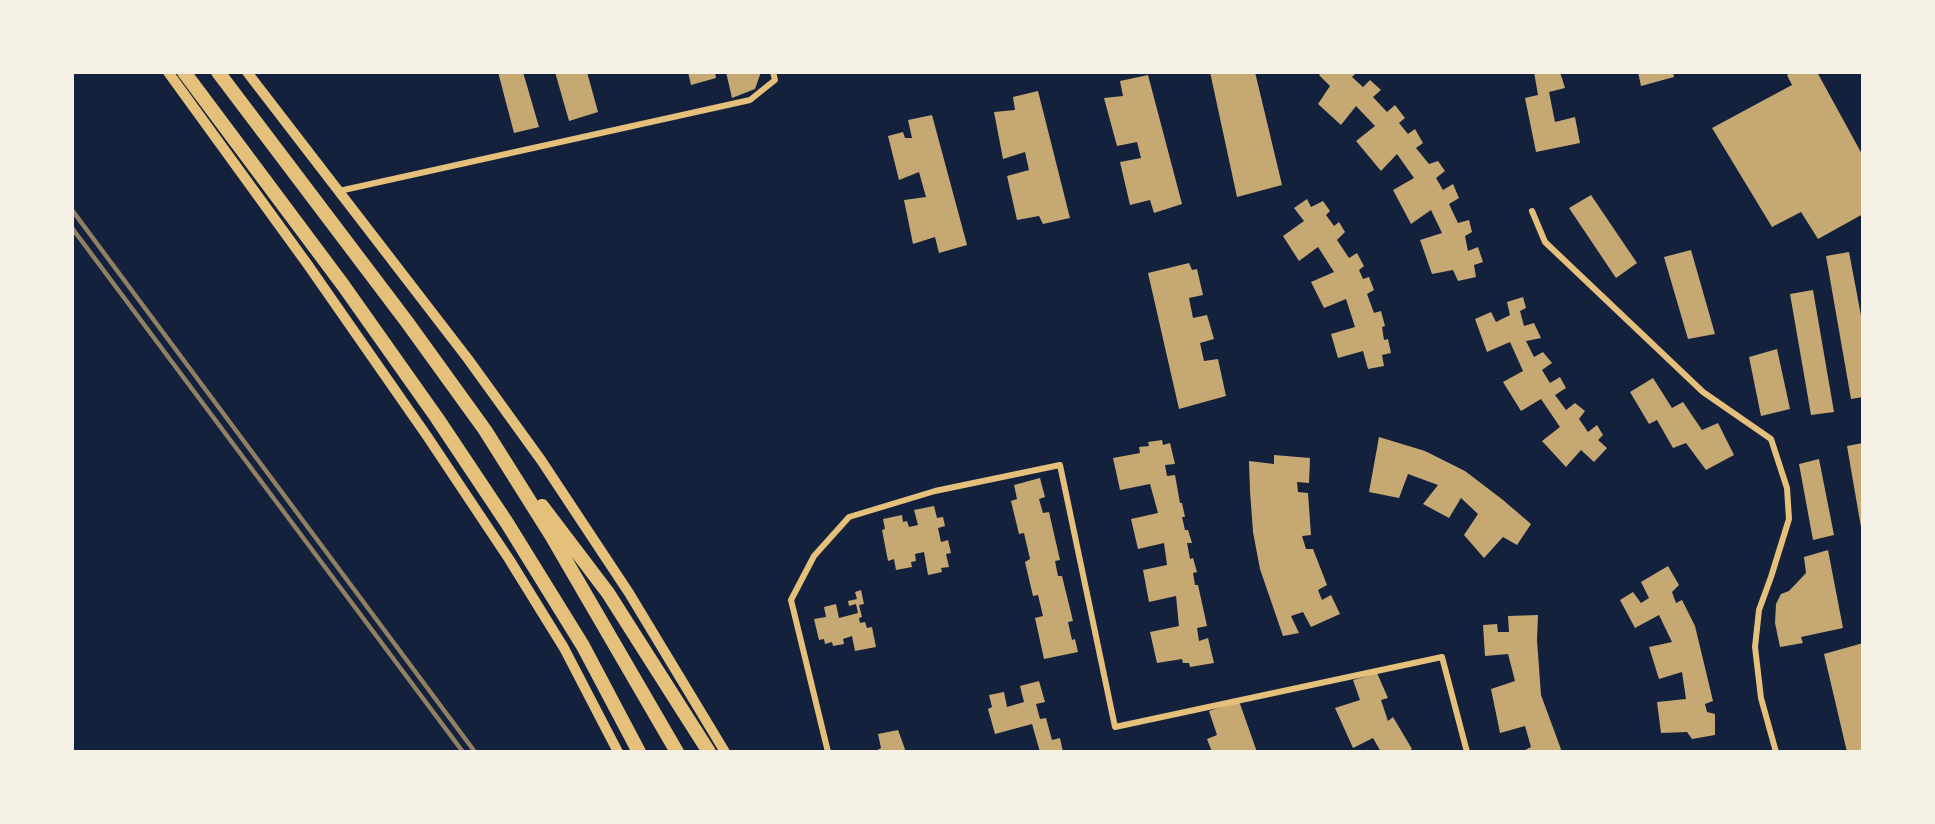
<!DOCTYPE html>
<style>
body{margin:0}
#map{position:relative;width:1935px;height:824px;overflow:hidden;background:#14213d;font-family:Karla,sans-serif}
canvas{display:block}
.frame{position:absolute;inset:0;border:74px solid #f6f1e7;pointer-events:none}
</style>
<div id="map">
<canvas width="1935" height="824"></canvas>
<div class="frame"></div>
</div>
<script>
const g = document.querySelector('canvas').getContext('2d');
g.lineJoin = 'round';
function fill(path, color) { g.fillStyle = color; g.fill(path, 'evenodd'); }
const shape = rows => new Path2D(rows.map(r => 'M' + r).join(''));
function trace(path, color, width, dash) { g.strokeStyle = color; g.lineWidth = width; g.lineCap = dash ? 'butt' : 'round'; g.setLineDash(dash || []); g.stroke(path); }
fill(shape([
 [498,72,523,72,539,127,514,133],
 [555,72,587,72,598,112,569,121],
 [688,72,715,72,716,78,691,85],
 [726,72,761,72,755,89,732,98],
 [1210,72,1255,72,1282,185,1237,197],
 [1322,72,1357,72,1352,77,1363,87,1370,80,1381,90,1373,97,1387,112,1395,105,1405,118,1399,123,1408,134,1415,129,1423,143,1416,148,1429,164,1438,161,1445,171,1436,178,1443,190,1453,184,1459,198,1449,204,1458,223,1469,220,1472,232,1465,236,1468,251,1478,247,1483,262,1474,265,1476,277,1458,281,1453,270,1432,274,1420,240,1442,233,1431,210,1411,224,1393,190,1414,178,1397,154,1381,171,1356,141,1375,126,1356,106,1341,125,1318,104,1330,86,1319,75],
 [1534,72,1560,72,1565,88,1549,92,1555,122,1575,117,1580,143,1536,152,1525,98,1538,95],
 [1638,72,1673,72,1674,77,1641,86],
 [1792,72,1817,72,1863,156,1863,214,1818,239,1801,212,1772,227,1712,128,1792,85,1787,75],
 [1148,75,1182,204,1154,213,1150,200,1130,205,1120,162,1141,158,1137,142,1117,146,1104,98,1123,96,1120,81],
 [1038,91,1070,218,1043,224,1039,216,1017,220,1007,176,1029,170,1025,152,1003,159,994,112,1015,110,1013,97],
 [932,115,967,245,939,253,935,237,913,244,904,200,926,197,919,172,899,180,888,136,903,132,905,138,912,138,908,120],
 [1591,195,1637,263,1616,278,1569,208],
 [1307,199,1311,207,1323,201,1330,211,1326,215,1334,226,1339,222,1345,232,1337,240,1349,258,1357,253,1364,266,1359,270,1363,279,1369,277,1374,290,1367,294,1374,313,1381,311,1385,326,1382,327,1384,340,1388,339,1391,353,1382,355,1384,366,1368,369,1363,351,1338,358,1331,334,1355,327,1346,299,1324,308,1311,282,1334,272,1318,247,1299,261,1283,236,1304,221,1294,208],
 [1691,250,1715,334,1688,339,1664,257],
 [1849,252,1863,326,1863,397,1851,399,1826,256],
 [1189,263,1192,270,1197,269,1203,295,1189,298,1193,318,1207,315,1214,339,1200,343,1204,361,1218,359,1226,396,1179,409,1148,273],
 [1813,290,1834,412,1811,415,1790,294],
 [1523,297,1526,308,1520,311,1524,326,1534,323,1541,338,1526,341,1534,357,1543,352,1552,363,1542,370,1550,383,1560,377,1566,388,1555,395,1566,410,1575,403,1585,411,1579,419,1588,432,1597,425,1603,435,1598,440,1607,448,1594,462,1581,450,1566,467,1542,441,1560,427,1541,399,1521,411,1503,382,1523,371,1510,342,1487,352,1475,319,1491,312,1496,322,1510,315,1507,302],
 [1777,349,1790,409,1761,416,1749,357],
 [1653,378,1672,408,1683,402,1702,430,1718,423,1734,455,1706,470,1686,443,1673,448,1657,420,1649,424,1630,392],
 [1379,437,1425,451,1465,471,1503,500,1531,524,1517,545,1503,537,1484,558,1464,535,1478,514,1461,498,1449,518,1423,504,1438,485,1408,474,1399,498,1369,492],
 [1162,440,1163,445,1170,443,1175,464,1165,465,1167,476,1175,475,1180,503,1182,503,1185,517,1182,517,1185,530,1188,530,1192,543,1187,543,1190,559,1193,558,1197,572,1193,573,1195,585,1198,585,1207,626,1197,628,1199,641,1208,638,1214,663,1190,667,1189,663,1183,663,1182,659,1157,663,1150,632,1179,626,1176,596,1149,602,1143,570,1167,565,1164,543,1138,549,1131,519,1158,513,1150,484,1120,490,1113,458,1140,453,1139,447,1149,446,1148,442],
 [1863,443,1863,533,1862,533,1847,446],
 [1274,455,1310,458,1309,483,1297,482,1298,492,1308,493,1311,535,1302,536,1306,549,1313,549,1327,585,1318,590,1322,600,1331,595,1340,614,1311,627,1303,612,1291,616,1299,633,1283,636,1260,569,1253,532,1250,491,1249,461,1274,464],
 [1819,459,1834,535,1813,540,1799,464],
 [1040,478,1045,497,1039,499,1043,513,1049,512,1060,560,1055,561,1058,576,1062,576,1073,621,1068,622,1072,640,1075,639,1078,652,1044,659,1035,618,1043,616,1038,595,1033,596,1025,562,1030,559,1024,533,1019,534,1011,501,1017,499,1014,485],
 [934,506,937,518,943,517,945,526,938,528,941,542,948,540,951,553,946,554,949,567,941,568,942,572,928,575,924,552,915,554,916,561,911,562,912,567,896,570,894,559,888,561,882,530,885,529,883,519,902,515,903,522,907,521,909,527,918,525,914,510],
 [1828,550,1843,628,1801,637,1803,643,1780,647,1775,623,1776,604,1781,594,1789,591,1806,573,1804,557],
 [1668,566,1679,585,1672,592,1676,603,1682,600,1695,626,1713,701,1705,704,1707,712,1715,714,1715,735,1692,739,1687,732,1661,733,1657,702,1686,699,1682,672,1659,679,1649,647,1672,642,1659,615,1635,628,1620,600,1633,592,1641,603,1649,598,1641,582],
 [861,590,864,604,859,605,862,617,859,618,860,623,865,622,867,628,872,627,876,647,855,651,852,636,843,639,844,644,833,646,832,642,825,644,824,639,819,640,814,619,826,617,824,607,836,604,839,618,858,613,856,604,849,606,848,601,857,599,855,592],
 [1538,615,1537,640,1541,695,1562,752,1521,752,1531,747,1525,726,1500,733,1491,689,1515,681,1508,654,1485,656,1483,625,1497,624,1498,632,1509,632,1508,616],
 [1863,643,1863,750,1847,752,1824,654],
 [1377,673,1388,698,1381,700,1388,721,1393,717,1412,749,1406,752,1381,752,1373,738,1353,748,1335,708,1360,700,1353,680],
 [1039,681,1045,702,1036,704,1040,719,1046,718,1052,740,1060,738,1063,752,1040,752,1032,724,995,734,988,709,992,707,989,695,1004,692,1007,707,1024,702,1020,686],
 [1239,701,1257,752,1212,752,1207,739,1217,735,1209,711],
 [898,730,906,752,874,752,881,748,878,734]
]), '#c6a872');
trace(shape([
 [339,191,750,100,775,80,773,72],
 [1532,211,1545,242,1703,392,1771,439,1787,488,1789,519,1771,577,1759,610,1755,647,1761,698,1776,752],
 [828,752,791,600,814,556,849,517,935,491,1060,465,1115,727,1442,657,1467,752]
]), '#e5c07b', 6);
trace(shape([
 [168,72,308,265,427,436,509,559,564,648,618,752],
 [247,72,468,359,541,460,629,593,725,752]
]), '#e5c07b', 10);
trace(shape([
 [184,72,343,285,437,418,507,523,583,646,639,752],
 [218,72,407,322,485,430,551,535,677,752],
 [542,506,608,593,709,752]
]), '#e5c07b', 14);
trace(shape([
 [72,210,475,752],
 [72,228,463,752]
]), '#918062', 4.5);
</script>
